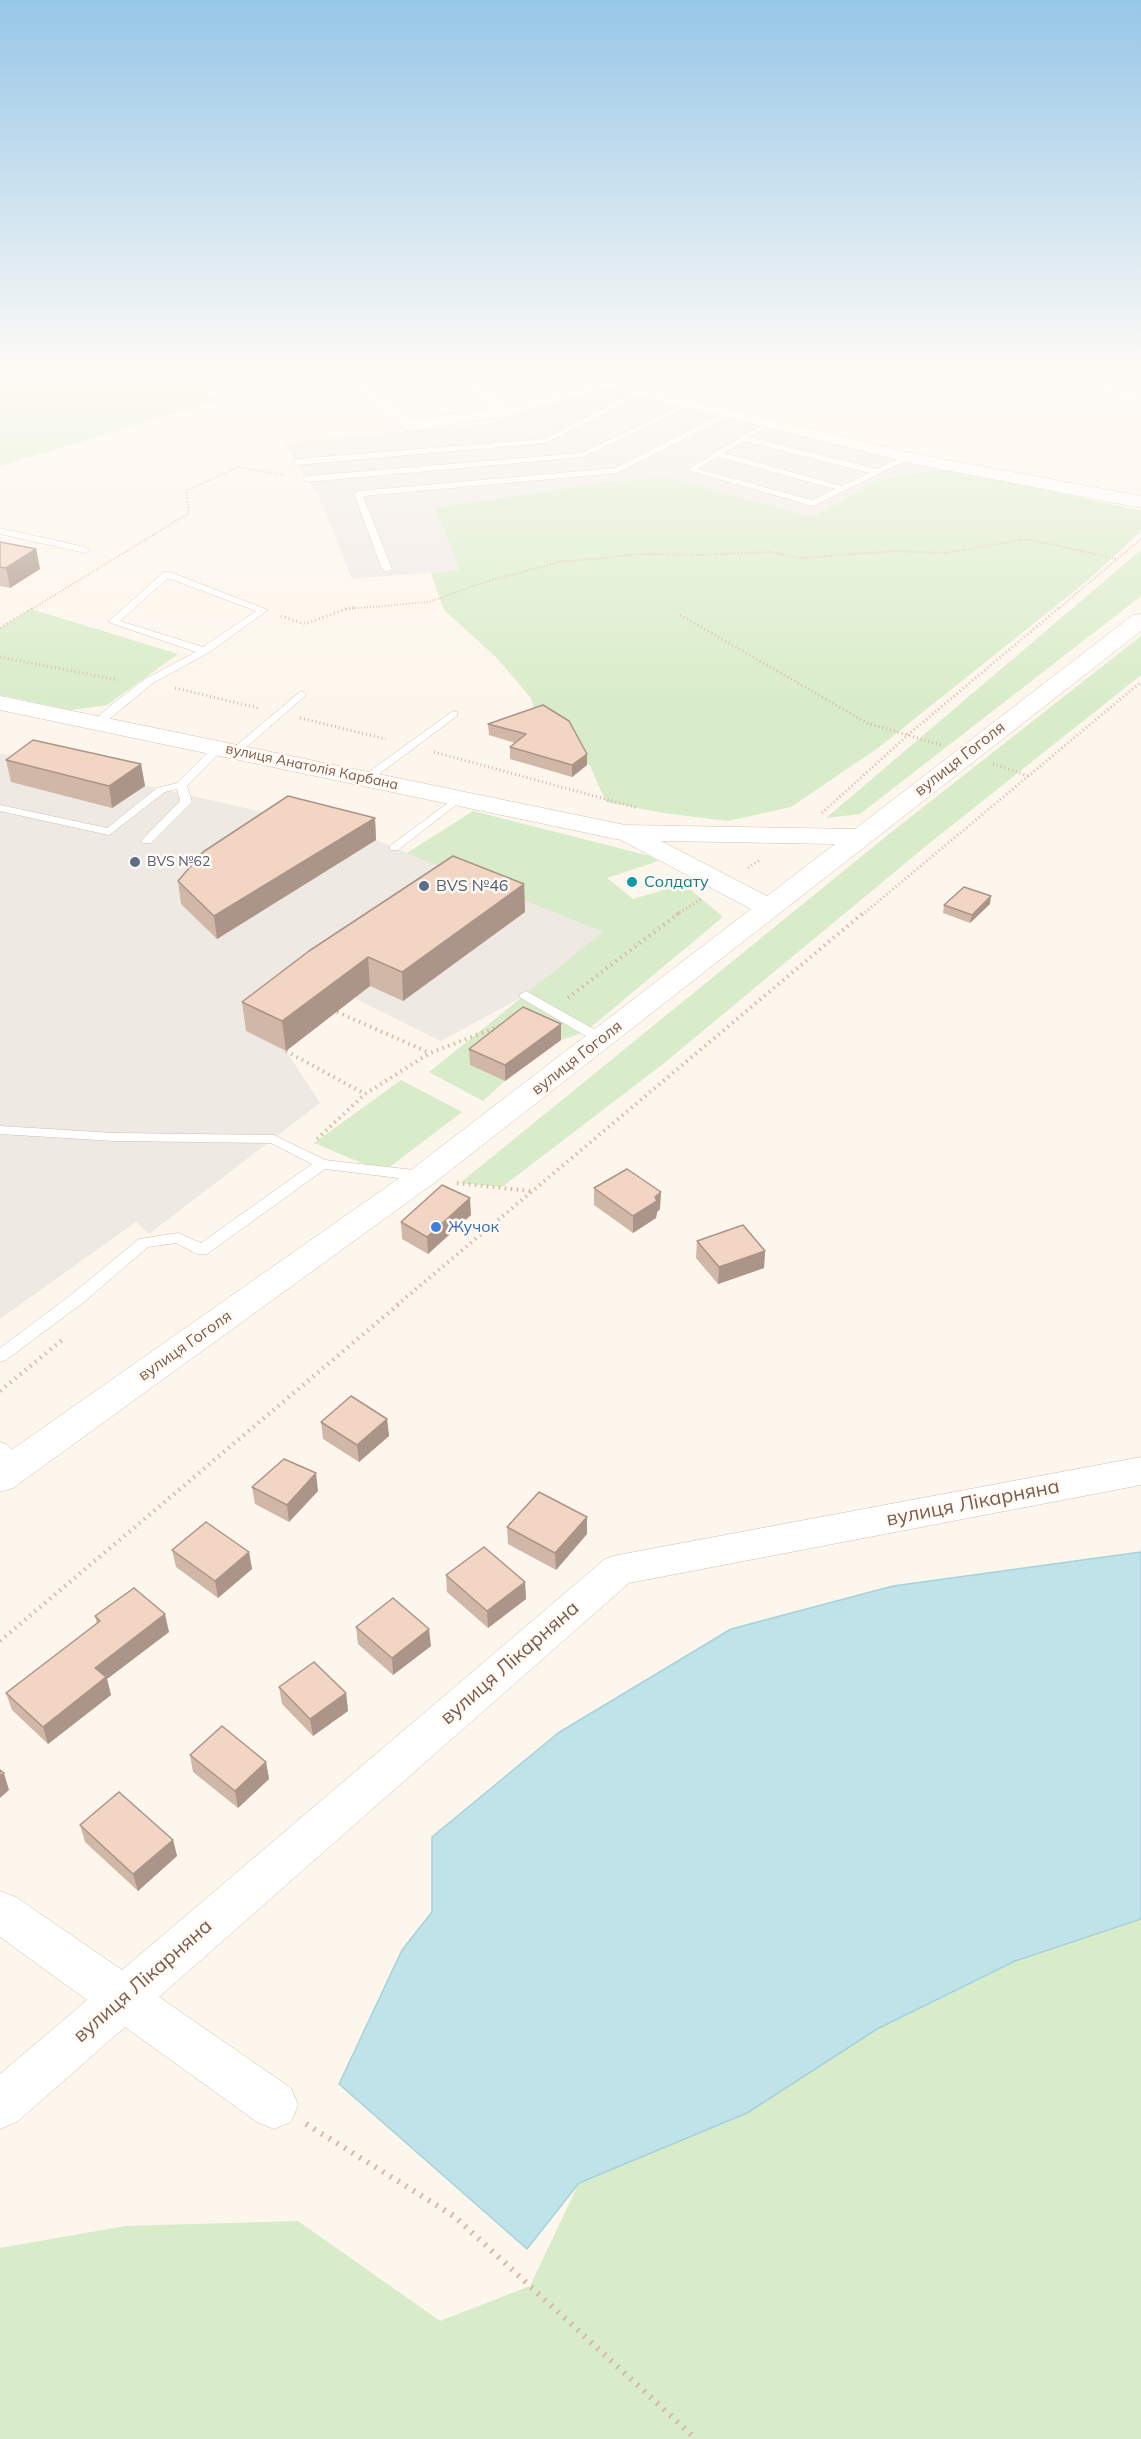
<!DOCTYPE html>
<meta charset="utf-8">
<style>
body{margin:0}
canvas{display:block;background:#fdf6ec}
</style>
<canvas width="1141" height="2439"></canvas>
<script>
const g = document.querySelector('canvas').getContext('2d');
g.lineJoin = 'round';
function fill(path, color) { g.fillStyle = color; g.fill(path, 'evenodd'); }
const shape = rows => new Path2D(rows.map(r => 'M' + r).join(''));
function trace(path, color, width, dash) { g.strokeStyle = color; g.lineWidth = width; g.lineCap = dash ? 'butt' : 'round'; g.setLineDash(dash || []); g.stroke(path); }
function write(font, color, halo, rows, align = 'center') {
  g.font = font + ' Mulish,sans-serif'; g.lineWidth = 5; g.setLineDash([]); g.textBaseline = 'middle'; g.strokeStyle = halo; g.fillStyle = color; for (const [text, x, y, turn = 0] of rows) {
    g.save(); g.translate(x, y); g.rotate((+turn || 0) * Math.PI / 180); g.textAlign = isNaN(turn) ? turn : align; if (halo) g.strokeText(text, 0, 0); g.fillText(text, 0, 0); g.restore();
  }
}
fill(shape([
 [611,389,940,470,878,480,813,517,667,478,607,482,437,508,460,570,352,579,320,499,284,443,492,423,585,390],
 [0,753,290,818,376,840,604,932,526,995,441,1041,354,998,286,1051,320,1103,149,1234,136,1222,0,1319]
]), '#efe9e4');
fill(shape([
 [1080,368,1141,368,1141,394]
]), '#fbdfe3');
fill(shape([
 [0,368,177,368,218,400,0,466],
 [940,470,966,472,1141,511,1141,531,1087,581,878,748,791,807,728,821,663,813,606,802,590,766,538,724,531,698,497,658,444,610,431,573,460,570,436,508,607,482,667,478,813,517,878,480],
 [1141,550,1141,596,860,814,826,818],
 [31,609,178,654,107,705,71,710,0,695,0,628],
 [1141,636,1141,675,926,846,663,1064,502,1187,460,1183,889,834],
 [473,811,650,856,658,861,607,878,633,899,684,884,723,917,585,1032,561,1040,523,1023,470,1065,505,1081,483,1101,429,1072,603,932,407,853],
 [401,1080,462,1112,383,1172,314,1143],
 [1141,1919,1141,2439,0,2439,0,2248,125,2226,298,2221,440,2321,530,2286,579,2183,747,2113,877,2029,1015,1961]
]), '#d8ecc9');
const water = shape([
 [1141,1552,1141,1919,1015,1961,877,2029,747,2113,579,2183,527,2249,339,2084,402,1950,432,1912,432,1837,558,1733,731,1629,893,1586,1141,1552]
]);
fill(water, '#bfe3e8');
trace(water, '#a5d3da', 1.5);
const lane = shape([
 [1141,386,1141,391,1130,398,1123,396,1141,386],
 [640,390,647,392,546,443,296,465,292,462,296,459,544,439,640,390],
 [688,402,695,404,583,457,307,482,303,479,307,476,581,453,688,402],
 [727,412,734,414,617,473,363,496,392,569,387,572,382,569,354,494,358,491,615,468,727,412],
 [767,421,770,421,770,425,750,437,877,469,906,455,913,457,813,506,687,470,767,421],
 [744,441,870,473,842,486,724,453,744,441],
 [718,457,835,489,812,500,698,469,718,457],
 [0,528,85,547,90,550,85,553,0,534,0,528],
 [164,572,170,572,268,610,208,653,153,683,101,726,93,726,93,722,111,705,145,679,196,652,108,622,164,572],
 [168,578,256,611,203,647,120,621,168,578],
 [301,691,306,694,305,696,240,753,232,753,232,749,301,691],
 [453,711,457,712,457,716,371,780,363,780,363,776,453,711],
 [218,745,223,748,222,750,187,786,192,802,151,843,143,843,141,841,180,801,177,789,165,792,109,835,0,811,0,805,107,828,157,788,177,783,214,746,218,745],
 [457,796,463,799,461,801,398,850,390,850,390,846,457,796],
 [526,991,606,1036,608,1039,606,1042,596,1042,521,998,519,995,526,991],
 [0,1126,114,1133,274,1135,325,1160,423,1171,430,1176,423,1181,325,1169,207,1254,197,1254,176,1243,148,1247,84,1302,6,1360,0,1362,0,1348,72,1294,139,1239,178,1233,201,1243,312,1164,271,1143,114,1141,0,1134,0,1126],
 [0,1442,6,1444,23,1460,26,1465,23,1470,17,1471,11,1470,0,1459,0,1442]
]);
const street = shape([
 [331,368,349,368,414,420,493,408,440,368,459,368,510,405,591,382,566,368,587,368,612,380,915,454,1141,496,1141,508,915,464,606,388,507,416,411,431,405,430,331,368],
 [1055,368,1077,368,1141,396,1141,407,1057,371,1055,368],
 [1141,1457,1141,1485,629,1583,159,1997,291,2088,298,2105,291,2122,274,2129,257,2122,125,2027,17,2122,0,2129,0,2074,87,2000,0,1937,0,1891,16,1897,122,1970,605,1559,618,1555,1141,1457]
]);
const secondary = shape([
 [1141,614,1141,631,434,1183,13,1488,0,1492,0,1458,412,1169,751,909,621,840,0,710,0,696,625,825,855,829,1133,615,1141,614],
 [661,841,835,844,767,896,661,841]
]);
trace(lane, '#d1beb0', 1);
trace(street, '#d1beb0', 1);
trace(secondary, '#d6c0b0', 1);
trace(shape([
 [32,609,189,513,186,491,238,467,284,475],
 [346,609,429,602,479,584,559,562,641,554,698,555,771,552,799,558,896,551,945,553,1027,539,1117,559],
 [1058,609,1141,539]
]), '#d9b8a5', 2, [1, 2]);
trace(shape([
 [680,615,867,723,941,745],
 [281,616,305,624,348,608,357,607],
 [0,628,34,607],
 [0,657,118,680],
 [175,688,258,708],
 [300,718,386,739],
 [434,752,638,808],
 [993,764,1029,776],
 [822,813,909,734,1060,607],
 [748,868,761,859],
 [676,915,701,899],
 [862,915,1141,682]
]), '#d9b8a5', 3, [1, 3]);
trace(shape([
 [568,998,679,913],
 [337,1012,430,1053],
 [286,1051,365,1094],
 [317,1139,365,1094,430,1053,500,1026],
 [457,1183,530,1191],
 [397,1305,863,913]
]), '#d9b8a5', 4, [1.5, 4.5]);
trace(shape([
 [0,1391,62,1340],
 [0,1641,399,1304]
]), '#d9b8a5', 4.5, [1.5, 5]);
trace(shape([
 [306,2124,454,2216,696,2439]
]), '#d9b8a5', 6, [2, 7]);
fill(lane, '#fff');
fill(street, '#fff');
fill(secondary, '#fff');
fill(shape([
 [0,542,36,549,40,569,10,588,0,586],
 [543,705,587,765,572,777,510,759,510,747,515,743,489,735,488,724],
 [6,760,141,764,145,786,112,808,11,782],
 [375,818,376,840,217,939,181,904,178,881],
 [524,884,525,912,403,1001,370,986,286,1051,246,1031,242,1002],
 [990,904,970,923,943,913,944,905],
 [561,1024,561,1040,505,1081,470,1065,469,1049],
 [594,1188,660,1209,657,1212,656,1218,633,1233,594,1205],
 [471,1215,428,1254,402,1239,401,1222],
 [697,1241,765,1251,764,1268,718,1284,696,1258],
 [387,1419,389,1436,359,1462,323,1439,321,1422],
 [252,1487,318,1491,289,1522,255,1504],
 [507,1527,587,1534,556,1570,508,1544],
 [172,1550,249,1552,252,1569,218,1598,176,1567],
 [446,1575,525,1582,526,1599,488,1628,447,1592],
 [95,1616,169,1632,107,1679,111,1695,48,1744,12,1710,6,1693,97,1624],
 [356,1627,431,1646,393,1675,358,1644],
 [279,1687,346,1693,348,1711,313,1736,282,1704],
 [190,1755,266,1762,269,1779,238,1808,193,1772],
 [80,1825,173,1840,177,1856,138,1891,85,1842]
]), '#d1b7a8');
fill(shape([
 [36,549,40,569,10,588,6,568],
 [587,754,587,765,572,777,572,765],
 [141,764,145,786,112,808,109,786],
 [375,818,376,840,217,939,214,916],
 [524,884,525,912,403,1001,402,972],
 [991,896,990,904,970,923,972,915],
 [368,957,370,986,286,1051,282,1021],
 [561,1024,561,1040,505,1081,505,1065],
 [661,1192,660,1209,657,1212,656,1218,633,1233,633,1216],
 [470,1198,471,1215,428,1254,427,1237],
 [765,1251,764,1268,718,1284,719,1267],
 [387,1419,389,1436,359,1462,357,1445],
 [316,1473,318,1491,289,1522,287,1505],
 [587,1517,587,1534,556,1570,555,1553],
 [249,1552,252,1569,218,1598,215,1581],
 [525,1582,526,1599,488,1628,487,1611],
 [165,1614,169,1632,107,1679,111,1695,48,1744,43,1727,95,1668],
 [429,1629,431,1646,393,1675,392,1658],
 [346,1693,348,1711,313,1736,310,1719],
 [266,1762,269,1779,238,1808,235,1791],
 [4,1773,9,1790,0,1798,0,1776],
 [173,1840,177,1856,138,1891,133,1874]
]), '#aa9588');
const building = shape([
 [0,542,36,549,6,568,0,567,0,542],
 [543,705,569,721,587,754,572,765,510,747,526,734,488,724,543,705],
 [33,740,141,764,109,786,6,760,33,740],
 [288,796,375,818,214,916,178,881,203,852,288,796],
 [453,856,524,884,402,972,368,957,282,1021,242,1002,309,951,453,856],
 [964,887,991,896,972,915,944,905,964,887],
 [523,1007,561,1024,505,1065,469,1049,523,1007],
 [627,1169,661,1192,655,1197,657,1201,633,1216,594,1188,627,1169],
 [442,1185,470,1198,427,1237,401,1222,442,1185],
 [743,1225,765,1251,719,1267,697,1241,743,1225],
 [351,1396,387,1419,357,1445,321,1422,351,1396],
 [284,1459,316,1473,287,1505,252,1487,284,1459],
 [539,1492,587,1517,555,1553,507,1527,539,1492],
 [206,1522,249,1552,215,1581,172,1550,206,1522],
 [484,1547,525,1582,487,1611,446,1575,484,1547],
 [134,1588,165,1614,95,1668,106,1677,43,1727,6,1693,100,1621,95,1616,134,1588],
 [393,1598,429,1629,392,1658,356,1627,393,1598],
 [314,1662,346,1693,310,1719,279,1687,314,1662],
 [222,1726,266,1762,235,1791,190,1755,222,1726],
 [0,1770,4,1773,0,1776,0,1770],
 [119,1792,173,1840,133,1874,80,1825,119,1792]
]);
fill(building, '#f3d5c3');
trace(building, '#aa9588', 1.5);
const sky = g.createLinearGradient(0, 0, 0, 710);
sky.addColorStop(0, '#97c7e8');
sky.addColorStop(0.52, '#fefbf6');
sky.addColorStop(1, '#fefbf600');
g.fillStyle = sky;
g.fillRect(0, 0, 1141, 710);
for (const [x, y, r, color] of [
 [135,862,6,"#5c6f8a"],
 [632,882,6,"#0f9aa8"],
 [424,886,6,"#5c6f8a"],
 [436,1227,6,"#3f7fe0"]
]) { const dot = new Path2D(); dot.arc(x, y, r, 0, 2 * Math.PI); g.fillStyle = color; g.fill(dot); trace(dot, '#fffaf3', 2); }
write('14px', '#7a5c4d', '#fffaf3', [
 ["вулиця Анатолія Карбана",312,767,12]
]);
write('14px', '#4e5e75', '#fffaf3', [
 ["BVS №62",147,862]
], 'left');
write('16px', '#7a5c4d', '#fffaf3', [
 ["вулиця Гоголя",960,759,-38],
 ["вулиця Гоголя",577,1058,-38],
 ["вулиця Гоголя",185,1346,-35]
]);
write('16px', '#0d838f', '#fffaf3', [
 ["Солдату",644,882]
], 'left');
write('16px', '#4e5e75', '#fffaf3', [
 ["BVS №46",436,886]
], 'left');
write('16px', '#366cbe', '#fffaf3', [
 ["Жучок",448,1227]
], 'left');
write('20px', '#7a5c4d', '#fffaf3', [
 ["вулиця Лікарняна",973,1503,-11],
 ["вулиця Лікарняна",510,1663,-41],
 ["вулиця Лікарняна",143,1981,-41]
]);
</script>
